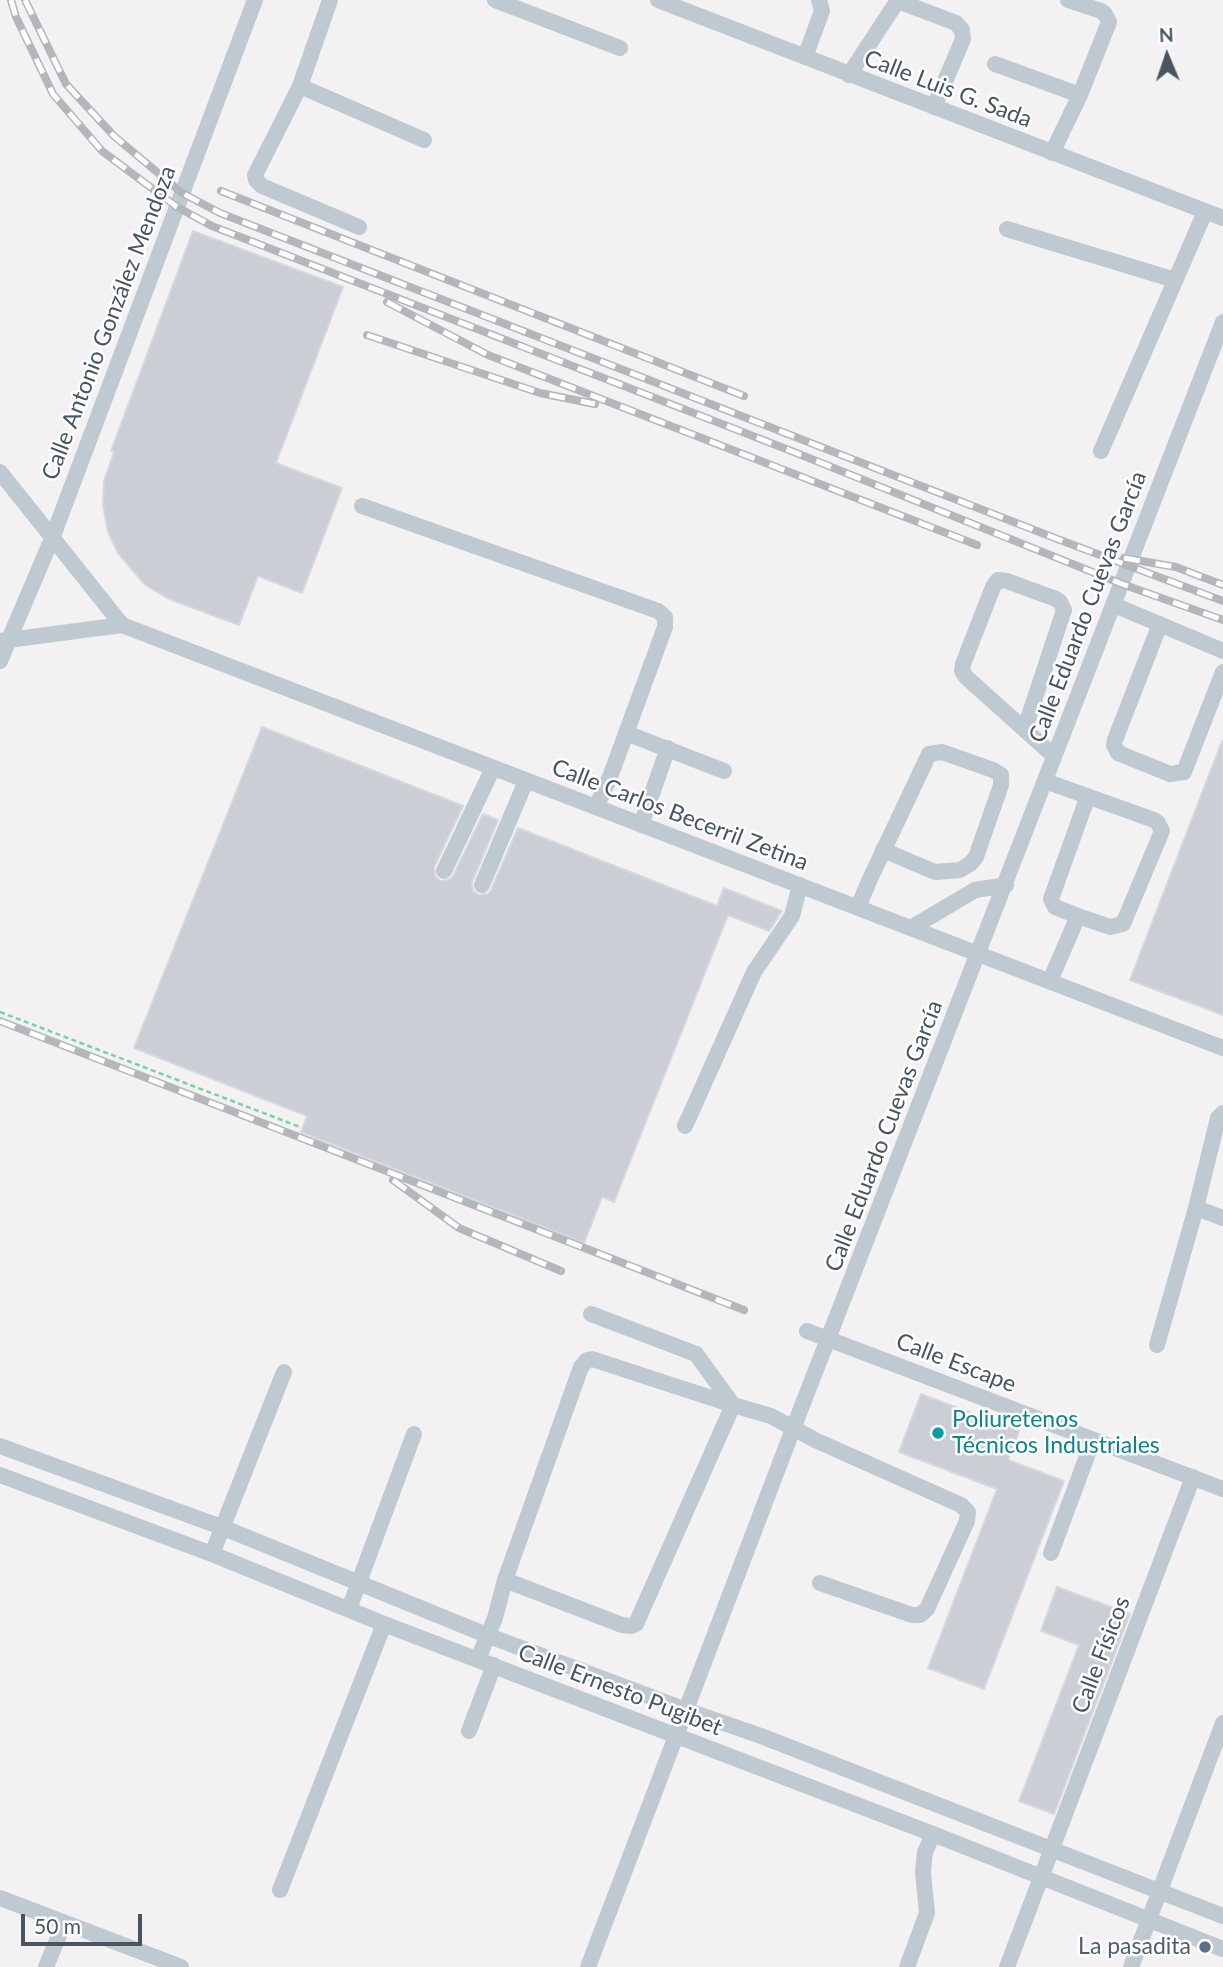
<!DOCTYPE html>
<meta charset="utf-8">
<style>
body{margin:0}
#map{position:relative;width:1223px;height:1967px;overflow:hidden;background:#f4f1f2;font-family:Lato,sans-serif}
canvas{display:block}
.north{position:absolute;left:1132px;top:21px;width:70px;height:70px;-webkit-text-stroke:5px #fff;paint-order:stroke;rotate:358deg;font-size:19px;font-weight:700;line-height:28px;text-align:center;color:#485561}
.north::after{content:'';display:block;margin:auto;width:24px;height:32px;background:#485561;clip-path:polygon(50% 0,100% 100%,50% 72%,0 100%)}
.scale{position:absolute;left:21px;top:1914px;width:121px;height:32px;box-sizing:border-box;border:4px solid #485561;border-top:0;padding-left:9px;font-size:21px;line-height:24px;white-space:nowrap;color:#485561;-webkit-text-stroke:5px #fff;paint-order:stroke}
</style>
<div id="map">
<canvas width="1223" height="1967"></canvas>
<div class="north">N</div>
<div class="scale">50 m</div>
</div>
<script>
const g = document.querySelector('canvas').getContext('2d');
g.lineJoin = 'round';
function fill(path, color) { g.fillStyle = color; g.fill(path, 'evenodd'); }
const shape = rows => new Path2D(rows.map(r => 'M' + r).join(''));
function trace(path, color, width, dash) { g.strokeStyle = color; g.lineWidth = width; g.lineCap = dash ? 'butt' : 'round'; g.setLineDash(dash || []); g.stroke(path); }
function write(font, color, halo, rows, align = 'center') {
  g.font = font + ' Lato,sans-serif'; g.lineWidth = 5; g.setLineDash([]); g.textBaseline = 'middle'; g.strokeStyle = halo; g.fillStyle = color; for (const [text, x, y, turn = 0] of rows) {
    g.save(); g.translate(x, y); g.rotate((+turn || 0) * Math.PI / 180); g.textAlign = isNaN(turn) ? turn : align; if (halo) g.strokeText(text, 0, 0); g.fillText(text, 0, 0); g.restore();
  }
}
const building = shape([
 [193,231,343,287,276,463,342,488,302,593,258,576,239,625,169,599,144,584,118,553,108,532,103,505,104,481,114,452,111,451,193,231],
 [262,727,463,806,434,867,435,876,440,881,449,880,453,876,483,814,498,820,472,882,473,891,479,895,488,894,491,890,518,828,717,906,724,888,782,911,769,931,728,915,614,1202,602,1197,584,1243,301,1132,307,1116,134,1048,262,727],
 [1222,741,1223,741,1223,1015,1130,980,1222,741],
 [921,1394,1019,1431,1008,1460,1064,1481,984,1689,928,1668,997,1489,899,1452,921,1394],
 [1057,1587,1130,1614,1054,1814,1019,1801,1079,1645,1041,1631,1057,1587]
]);
fill(building, '#cbced4');
trace(building, '#d5d8dd', 2);
trace(shape([
 [0,1012,300,1127]
]), '#73d4a3', 2.5, [5, 3.5]);
trace(shape([
 [330,0,300,86,255,175,256,180,262,186,359,227],
 [495,0,620,48],
 [658,0,1223,218],
 [898,1,956,23,962,30,963,39,934,107],
 [805,57,822,11,819,0],
 [995,64,1080,95],
 [849,75,898,0],
 [300,86,424,140],
 [1052,153,1080,95,1109,22,1105,14,1101,11,1068,0],
 [1007,229,1175,280],
 [1101,451,1205,212],
 [0,472,122,625],
 [362,506,658,611,665,617,665,627,610,777,596,807],
 [1114,605,1223,651],
 [1160,624,1115,740,1114,745,1118,753,1170,774,1184,772,1223,672],
 [0,641,122,625,1223,1048],
 [0,661,53,536,255,0],
 [1025,728,1064,610,1060,602,1056,599,1007,581,998,580,993,587,963,664,962,671,966,677,1054,756],
 [626,733,724,771],
 [1045,781,1154,820,1158,823,1162,831,1123,924,1110,927,1078,916,1050,981],
 [641,825,668,748],
 [444,871,493,768],
 [482,885,526,781],
 [858,907,870,879,929,754,942,752,993,770,1001,775,1001,785,976,857,970,864,960,870,935,872,883,850],
 [1078,916,1055,907,1051,899,1088,796],
 [911,928,975,890,1006,885],
 [1223,1113,1218,1118,1196,1208,1223,1218],
 [685,1126,754,972,792,916,800,885],
 [591,1314,696,1354,733,1405,636,1624,631,1626,622,1625,505,1580,581,1367,587,1360,592,1359,733,1405,771,1416,815,1440,961,1505,968,1512,967,1521,927,1609,920,1615,912,1615,820,1583],
 [807,1331,1223,1489],
 [1157,1345,1196,1208],
 [0,1446,224,1528,489,1636,686,1710,761,1736,1223,1916],
 [0,1475,212,1554,384,1624,933,1834,1223,1949],
 [1051,1553,1093,1440],
 [212,1554,284,1372],
 [349,1609,414,1434],
 [478,1659,495,1618,505,1580],
 [469,1731,494,1665],
 [280,1890,384,1624],
 [0,1898,181,1967],
 [46,1967,64,1923],
 [588,1967,793,1429,1223,322],
 [907,1967,927,1913,923,1872,925,1852,933,1834],
 [1007,1967,1193,1477],
 [1131,1967,1223,1723]
]), '#bfc9d2', 16);
const rail = shape([
 [11,0,16,17,53,94,102,151,177,207,212,226,794,452,1122,584,1223,620],
 [25,0,66,84,114,136,182,193,220,213,1060,540,1223,601],
 [221,191,744,396],
 [387,302,488,355,977,545],
 [367,335,540,393,595,404],
 [1124,558,1176,567,1223,585],
 [0,1021,744,1310],
 [393,1180,459,1228,561,1271]
]);
trace(rail, '#b3b7bc', 8);
trace(rail, '#fff', 5, [16]);
for (const [x, y, r, color] of [
 [938,1433,7,"#0f9aa8"],
 [1205,1947,7,"#5c6f8a"]
]) { const dot = new Path2D(); dot.arc(x, y, r, 0, 2 * Math.PI); g.fillStyle = color; g.fill(dot); trace(dot, '#fff', 2.5); }
write('23px', '#485561', '#fff', [
 ["Calle Luis G. Sada",948,89,21],
 ["Calle Antonio González Mendoza",109,323,-69],
 ["Calle Eduardo Cuevas García",1088,607,-69],
 ["Calle Carlos Becerril Zetina",680,815,21],
 ["Calle Eduardo Cuevas García",884,1136,-69],
 ["Calle Escape",956,1363,21],
 ["Calle Físicos",1101,1655,-69],
 ["Calle Ernesto Pugibet",620,1690,21]
]);
write('23px', '#0d838f', '#fff', [
 ["Poliuretenos",952,1420],
 ["Técnicos Industriales",952,1446]
], 'left');
write('23px', '#4e5e75', '#fff', [
 ["La pasadita",1191,1947]
], 'right');
</script>
